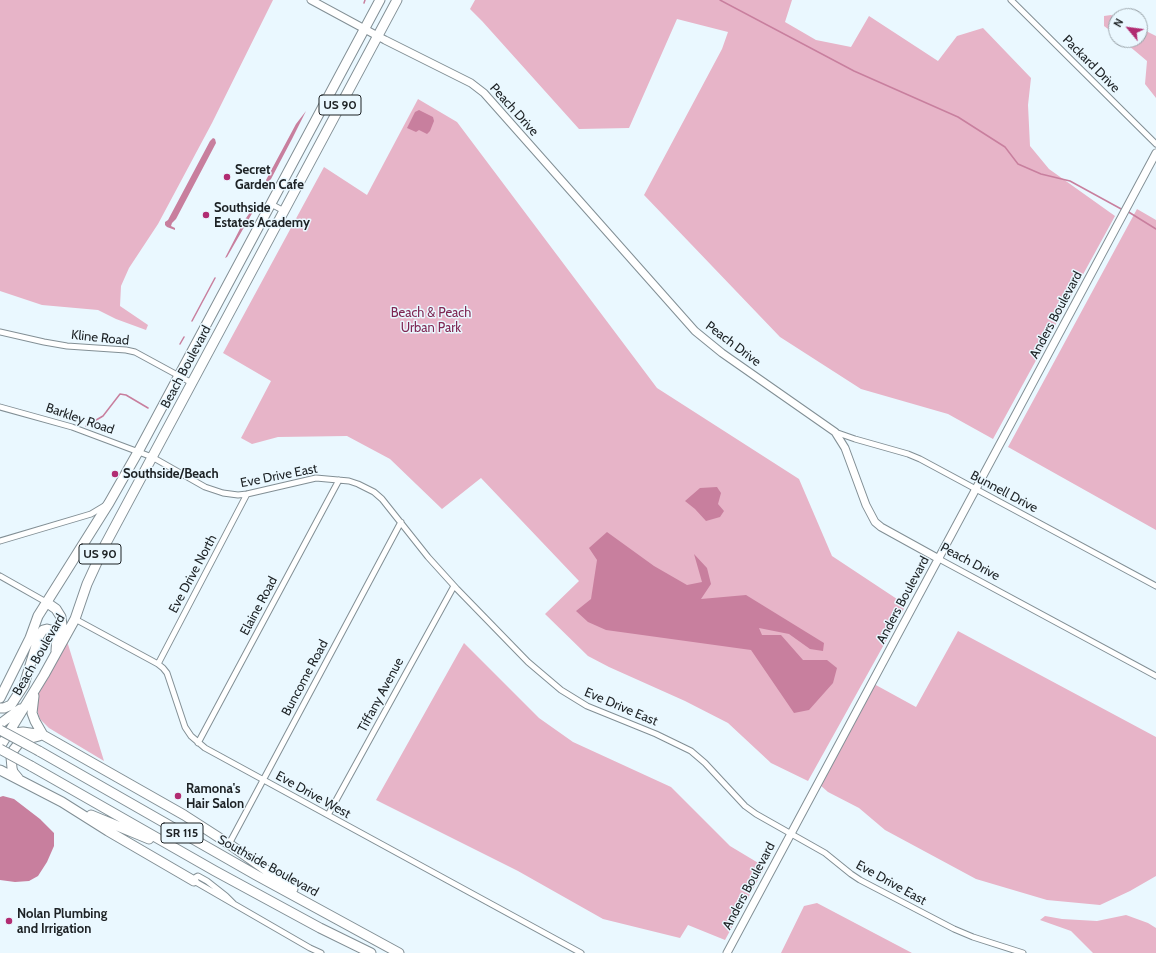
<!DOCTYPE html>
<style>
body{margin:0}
#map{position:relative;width:1156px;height:953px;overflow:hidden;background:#eaf8ff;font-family:Cabin,sans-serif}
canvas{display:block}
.north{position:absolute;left:1108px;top:8px;width:40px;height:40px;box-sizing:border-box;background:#eaf8ff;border:1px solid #98a2a8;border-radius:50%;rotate:299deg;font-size:11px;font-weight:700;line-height:16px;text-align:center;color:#1d2225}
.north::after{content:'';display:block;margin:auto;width:14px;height:18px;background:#b12c72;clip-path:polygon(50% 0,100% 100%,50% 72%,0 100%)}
</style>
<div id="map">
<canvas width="1156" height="953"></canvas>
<div class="north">N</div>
</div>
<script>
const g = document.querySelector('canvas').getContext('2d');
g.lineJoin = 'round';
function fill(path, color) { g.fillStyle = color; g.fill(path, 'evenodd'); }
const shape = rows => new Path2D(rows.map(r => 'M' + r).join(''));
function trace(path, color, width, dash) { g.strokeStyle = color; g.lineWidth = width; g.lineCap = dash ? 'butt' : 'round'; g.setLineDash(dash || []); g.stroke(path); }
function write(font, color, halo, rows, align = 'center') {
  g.font = font + ' Cabin,sans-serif'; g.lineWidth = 3; g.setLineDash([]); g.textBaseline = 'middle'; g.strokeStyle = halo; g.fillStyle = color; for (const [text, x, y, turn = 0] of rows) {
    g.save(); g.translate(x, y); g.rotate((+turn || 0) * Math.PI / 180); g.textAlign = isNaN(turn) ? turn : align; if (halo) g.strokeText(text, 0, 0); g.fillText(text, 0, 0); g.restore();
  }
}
fill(shape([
 [0,0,273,0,212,123,158,224,129,268,121,286,120,306,148,325,146,330,116,319,98,310,42,305,0,291],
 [475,0,792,0,785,22,816,40,851,47,869,16,938,61,957,36,983,28,1031,78,1028,105,1030,146,1049,169,1115,216,993,439,948,414,861,389,780,337,644,195,722,49,728,32,677,19,629,128,579,129,482,21,470,9],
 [1111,15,1116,17,1116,35,1104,26,1104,16],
 [1140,28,1156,36,1156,98,1145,84,1147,61,1122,40,1140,40],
 [418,99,457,122,657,388,799,479,832,556,906,605,808,781,771,763,728,723,685,701,609,667,588,656,545,614,579,581,481,478,442,509,390,459,347,436,278,437,252,444,241,438,271,381,223,353,324,167,367,195],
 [1137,209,1156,220,1156,530,1008,447],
 [958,631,1156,737,1156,876,1130,891,1100,905,1047,900,976,879,885,830,859,808,828,792,820,785,874,684,916,707],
 [67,641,104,761,49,728,40,719,34,701,41,687],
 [464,643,539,718,573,742,671,787,730,846,765,867,725,940,688,925,680,938,603,919,518,871,376,800],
 [817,903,912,953,781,953,804,906],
 [1126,915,1148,923,1156,928,1156,953,1093,953,1071,931,1040,920,1045,916,1062,919,1097,921]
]), '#e7b4c8');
fill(shape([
 [419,110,433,117,434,121,430,131,427,134,419,130,416,132,407,128,415,112],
 [306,111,292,139,271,179,266,184,266,180,296,124],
 [213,138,215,139,216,143,176,219,172,223,171,226,175,228,175,230,167,227,165,225,165,222,168,220,210,141],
 [253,208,254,210,235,243,227,257,225,258,244,221],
 [717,487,721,493,718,504,724,511,720,517,706,521,695,509,685,501,700,488],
 [607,532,654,566,687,585,702,582,694,554,707,568,711,584,701,599,746,595,824,643,823,651,810,649,789,634,759,628,762,635,781,635,803,660,827,660,837,668,833,683,809,710,794,713,751,650,606,630,588,622,576,611,591,599,597,560,589,548],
 [3,796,14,799,40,819,54,833,54,846,47,862,38,876,29,881,15,882,0,880,0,797]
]), '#c87f9e');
trace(shape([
 [720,0,854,71,958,117,1005,147,1018,164,1041,174,1070,181,1123,210],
 [364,3,365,0],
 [1127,211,1156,229],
 [192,321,215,278],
 [180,344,184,337],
 [86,426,103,416,120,394,126,395,148,408]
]), '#c87f9e', 1.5);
const street = shape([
 [1011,0,1156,144],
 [271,204,284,211],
 [0,332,44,342,67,346,126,350,135,352,192,383],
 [0,407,72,427,152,457,205,487,223,493,238,495,247,494,316,478,349,481,358,484,374,492,382,499,428,557,457,589,528,662,561,690,587,706,656,734,691,751,705,763,745,806,756,814,825,853,851,874,860,880,954,929,973,937,1023,953],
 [835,432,855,439,908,454,920,459,1156,586],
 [0,541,91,514,106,505],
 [939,559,1156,676],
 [0,576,46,602],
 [75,619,158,664,163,668,167,673,185,727,191,736,205,748,581,953],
 [158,664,247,494],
 [198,743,339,480],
 [328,815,454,586],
 [229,844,401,522],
 [234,904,226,896,207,881,198,876,196,877,194,881,310,948,321,953]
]);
const secondary = shape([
 [311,0,385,40,471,83,484,93,695,331,722,353,835,432,845,448,866,505,875,522,881,527,939,559],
 [727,953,1156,153]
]);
const highway = shape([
 [46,602,56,609,61,617,62,627,60,642],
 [34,696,32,713,35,721,43,735],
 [0,698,30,638,38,616,109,503,138,452,380,0],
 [0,708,4,708,11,705,24,685,39,636,43,630,47,629,51,630,54,632,57,637,56,651],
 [0,724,20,709],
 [5,734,23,732,43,735,184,815,229,844,293,889],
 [0,747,44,675,75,619,87,584,105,545,397,0],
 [39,751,256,875,399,953],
 [31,766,215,871,320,928,371,953],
 [0,770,62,802,108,831,194,881],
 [18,778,13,772,12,768,11,757,12,752,19,743,24,740,39,736],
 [91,815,149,839]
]);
trace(street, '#828f95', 7);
trace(secondary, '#828f95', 9);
trace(highway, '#828f95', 11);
trace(street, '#fff', 5);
trace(secondary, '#fff', 7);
trace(highway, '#fff', 9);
const highwayBridge = shape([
 [0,730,39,751],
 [0,749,31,766]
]);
trace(highwayBridge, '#828f95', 11, []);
trace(highwayBridge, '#fff', 9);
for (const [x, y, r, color] of [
 [227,177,4,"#b12c72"],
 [206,215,4,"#b12c72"],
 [115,474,4,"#b12c72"],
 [178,796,4,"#b12c72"],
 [9,921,4,"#b12c72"]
]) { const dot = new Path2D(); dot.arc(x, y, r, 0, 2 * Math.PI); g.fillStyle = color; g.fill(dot); trace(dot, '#eaf8ff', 1.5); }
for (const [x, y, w] of [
 [340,105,42],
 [100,554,42],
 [182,833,42]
]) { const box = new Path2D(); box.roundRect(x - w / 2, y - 10, w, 20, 3); g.fillStyle = '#eaf8ff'; g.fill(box); trace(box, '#1d2225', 1); }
write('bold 12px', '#1d2225', null, [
 ["US 90",340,105],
 ["US 90",100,554],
 ["SR 115",182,833]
]);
write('13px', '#1d2225', '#eaf8ff', [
 ["Packard Drive",1091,64,45],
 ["Peach Drive",514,110,48],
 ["Anders Boulevard",1056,315,-62],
 ["Kline Road",100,338,6],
 ["Peach Drive",733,344,37],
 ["Beach Boulevard",186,367,-62],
 ["Barkley Road",80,419,19],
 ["Eve Drive East",279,476,-11],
 ["Bunnell Drive",1004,492,28],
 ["Peach Drive",970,562,28],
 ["Eve Drive North",193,574,-62],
 ["Anders Boulevard",903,600,-62],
 ["Elaine Road",259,606,-62],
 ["Beach Boulevard",39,655,-60],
 ["Buncome Road",305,678,-62],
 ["Tiffany Avenue",381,695,-62],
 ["Eve Drive East",621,707,23],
 ["Eve Drive West",313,795,29],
 ["Southside Boulevard",268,866,29],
 ["Eve Drive East",891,883,29],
 ["Anders Boulevard",749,886,-62]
]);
write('bold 13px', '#1d2225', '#eaf8ff', [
 ["Secret",235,170],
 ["Garden Cafe",235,185],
 ["Southside",214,208],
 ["Estates Academy",214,223],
 ["Southside/Beach",123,474],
 ["Ramona's",186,789],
 ["Hair Salon",186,804],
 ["Nolan Plumbing",17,914],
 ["and Irrigation",17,929]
], 'left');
write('13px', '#7f2753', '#eaf8ff', [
 ["Beach & Peach",431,313],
 ["Urban Park",431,328]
]);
</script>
